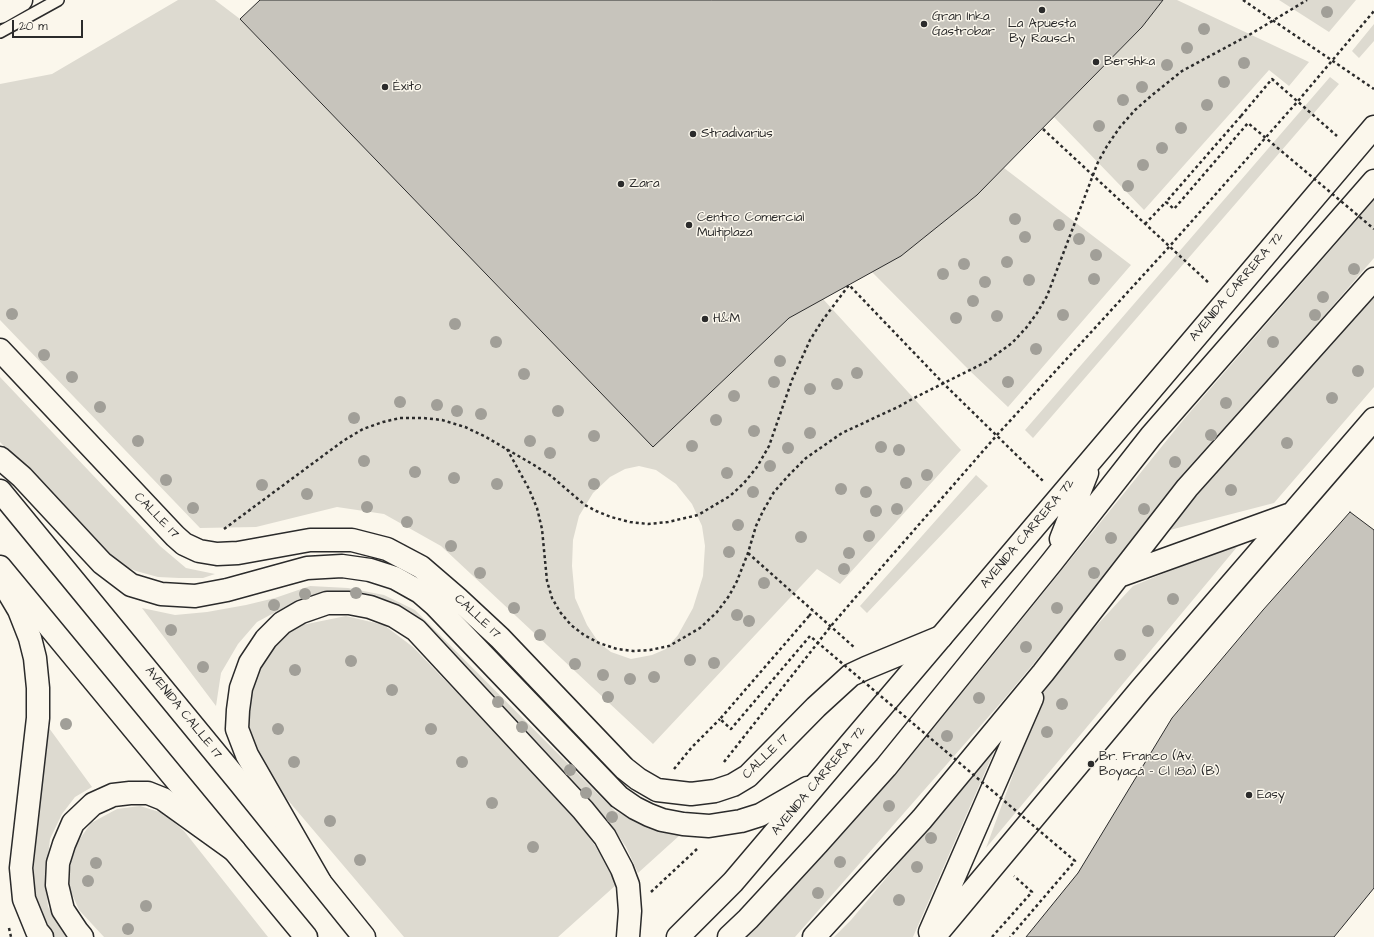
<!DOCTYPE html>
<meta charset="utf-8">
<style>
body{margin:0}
#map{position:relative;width:1374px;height:937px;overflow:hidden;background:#fbf7ec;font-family:"Architects Daughter",sans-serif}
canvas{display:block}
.scale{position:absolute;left:12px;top:20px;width:71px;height:18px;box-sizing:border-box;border:2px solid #2b2b2b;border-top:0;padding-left:5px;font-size:12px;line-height:14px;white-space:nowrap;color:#2b2b2b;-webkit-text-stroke:3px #fbf7ec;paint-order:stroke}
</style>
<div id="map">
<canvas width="1374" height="937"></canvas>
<div class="scale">20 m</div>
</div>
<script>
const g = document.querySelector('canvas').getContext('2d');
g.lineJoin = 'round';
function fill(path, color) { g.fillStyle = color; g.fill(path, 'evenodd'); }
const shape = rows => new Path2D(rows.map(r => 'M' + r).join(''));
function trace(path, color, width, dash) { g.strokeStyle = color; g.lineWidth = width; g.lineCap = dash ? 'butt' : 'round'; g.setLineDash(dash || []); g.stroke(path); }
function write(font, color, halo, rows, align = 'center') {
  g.font = font + ' "Architects Daughter",sans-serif'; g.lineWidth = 3; g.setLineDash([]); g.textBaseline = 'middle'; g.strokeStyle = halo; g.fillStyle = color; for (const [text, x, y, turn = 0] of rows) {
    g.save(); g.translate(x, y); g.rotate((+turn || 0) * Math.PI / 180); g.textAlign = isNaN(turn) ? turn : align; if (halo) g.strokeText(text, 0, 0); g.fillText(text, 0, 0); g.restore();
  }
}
fill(shape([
 [178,0,215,0,240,19,653,446,789,318,823,299,961,450,840,584,817,569,653,744,441,546,384,514,337,507,256,527,200,528,0,320,0,84,52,74],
 [639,466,656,470,676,484,692,504,702,526,705,546,703,576,693,608,678,635,666,649,652,655,631,659,611,652,599,643,587,625,575,598,572,566,573,540,579,516,593,493,610,477,625,469],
 [1163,0,1177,0,1309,62,1289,86,1269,70,1144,210,1054,117,1142,27],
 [1279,0,1356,0,1329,32],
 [1374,24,1374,41,1359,58,1352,51],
 [1330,77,1339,84,1033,438,1025,430],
 [1004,168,1131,265,1008,407,970,371,872,272,901,256,977,195],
 [1374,200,1374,258,1261,389,1005,698,795,937,747,937,879,793,981,670,1184,419],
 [1374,292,1374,387,1274,503,1166,531],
 [0,377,160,546,186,568,215,574,203,578,179,578,158,577,136,571,119,564,90,539,0,442],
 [976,475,988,486,867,613,860,606],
 [1242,541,986,848,1049,677,1133,586],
 [310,586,348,588,384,595,415,610,615,811,659,831,680,835,638,873,626,847,607,819,429,637,349,595,315,595,285,607,257,622,238,644,221,673,216,706,142,608,175,615,207,612,246,605,275,598],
 [346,616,384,625,413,647,560,800,583,829,604,858,616,885,558,937,404,937,270,779,246,722,256,678,271,646,297,626],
 [49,728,92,787,75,797,62,814,50,839,47,865,46,887,48,907,69,937,55,937,54,935,38,907,33,878,35,834],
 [996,747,913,937,834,937,851,920],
 [140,806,163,813,184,831,268,937,104,937,79,910,68,885,71,862,77,843,91,823,117,809]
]), '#dddad0');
const building = shape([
 [260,0,1163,0,1142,27,977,195,901,256,789,318,653,447,240,19,260,0],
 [1350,512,1374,530,1374,888,1334,937,1026,937,1078,873,1172,718,1263,610,1350,512]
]);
fill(building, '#c7c4bc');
trace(building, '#2b2b2b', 1);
const service = shape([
 [0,32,58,0]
]);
const tertiary = shape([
 [0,12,21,0],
 [0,350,175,536,184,544,199,551,217,554,238,553,310,540,352,540,387,549,421,567,457,598,500,638,624,768,638,779,657,790,691,794,715,791,733,785,748,776,816,707,851,675,866,668,941,637]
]);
const primary = shape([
 [0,491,240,783,364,937],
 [0,567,306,937]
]);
const trunk = shape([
 [0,458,22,477,102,563,131,585,161,594,195,596,227,590,307,568,342,566,370,570,395,578,420,592,435,605,619,797,635,808,649,815,662,820,683,824,709,826,741,821,760,815,807,788],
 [1061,539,1087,473],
 [1119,576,1291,514],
 [0,578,19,610,30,638,35,658,38,688,38,718,21,868,24,899,37,931,42,937],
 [320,882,247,755,237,729,238,710,241,688,250,663,266,639,282,623,301,612,327,603,349,603,370,607,394,616,416,630,583,810,605,837,622,869,628,885,630,911,628,937],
 [930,932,1032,698],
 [82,937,77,931,63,910,57,885,58,863,64,844,73,823,93,804,113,795,130,793,148,793,163,799,234,850],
 [678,937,733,882,1374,127],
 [729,937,748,919,818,843,886,767,1052,562,1151,436,1374,181],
 [814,937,922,819,1043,673,1187,488,1374,279],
 [934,937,1141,689,1374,419]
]);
trace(service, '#2b2b2b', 14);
trace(tertiary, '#2b2b2b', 25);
trace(primary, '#2b2b2b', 25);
trace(trunk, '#2b2b2b', 25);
trace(shape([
 [1243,0,1374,89],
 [1241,116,1272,79,1337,136],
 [1043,129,1210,284],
 [1145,224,1166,202],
 [507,449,529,489,537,508,542,529,547,581,552,598,560,612,571,625,584,635,599,643,617,649,633,651,650,650,669,646,683,638,700,628,717,612,729,596,737,581,748,553,756,526,763,511,774,492,789,475,806,458,842,433,900,406,914,398,986,362,1012,343,1026,328,1037,313,1047,296,1098,162,1107,146,1120,127,1135,110,1151,96,1182,71,1249,35,1307,0],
 [224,529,343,441,363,429,383,422,400,418,423,418,442,420,465,427,484,436,534,465,551,476,585,505,596,511,611,517,630,522,648,524,668,522,698,515,730,496,744,483,757,467,769,446,792,380,810,340,822,321,849,285,944,384,1043,481],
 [748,553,855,648],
 [809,616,813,611],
 [724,762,831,626,854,599,997,435,1169,247,1298,101,1374,11],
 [674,769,692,747,720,719],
 [651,892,697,849],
 [9,928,11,937],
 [992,937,1032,892,1014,876]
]), '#2b2b2b', 2.5, [3, 3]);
trace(service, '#fbf7ec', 11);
trace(tertiary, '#fbf7ec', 22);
trace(primary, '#fbf7ec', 22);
trace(trunk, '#fbf7ec', 22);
trace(shape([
 [1241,116,1166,202,1174,209,1248,123,1374,229],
 [809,616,720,719,731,729,810,636,1075,861,1010,937]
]), '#2b2b2b', 2.5, [3, 3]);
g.fillStyle = '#a19f98';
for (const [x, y] of [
 [1327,12],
 [1204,29],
 [1187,48],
 [1244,63],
 [1167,65],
 [1224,82],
 [1142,87],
 [1123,100],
 [1207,105],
 [1099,126],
 [1181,128],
 [1162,148],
 [1143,165],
 [1128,186],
 [1015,219],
 [1059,225],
 [1025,237],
 [1079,239],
 [1096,255],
 [1007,262],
 [964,264],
 [1354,269],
 [943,274],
 [1094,279],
 [1029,280],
 [985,282],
 [1323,297],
 [973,301],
 [12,314],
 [1063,315],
 [1315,315],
 [997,316],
 [956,318],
 [455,324],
 [496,342],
 [1273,342],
 [1036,349],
 [44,355],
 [780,361],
 [1358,371],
 [857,373],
 [524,374],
 [72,377],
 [774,382],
 [1008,382],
 [837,384],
 [810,389],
 [734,396],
 [1332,398],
 [400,402],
 [1226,403],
 [437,405],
 [100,407],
 [457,411],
 [558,411],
 [481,414],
 [354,418],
 [716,420],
 [754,431],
 [810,433],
 [1211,435],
 [594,436],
 [138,441],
 [530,441],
 [1287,443],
 [692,446],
 [881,447],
 [788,448],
 [899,450],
 [550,453],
 [364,461],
 [1175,462],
 [770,466],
 [415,472],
 [727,473],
 [927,475],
 [454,478],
 [166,480],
 [906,483],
 [497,484],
 [594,484],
 [262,485],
 [841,489],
 [1231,490],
 [753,492],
 [866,492],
 [307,494],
 [367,507],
 [193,508],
 [897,509],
 [1144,509],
 [876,511],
 [407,522],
 [738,525],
 [869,536],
 [801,537],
 [1111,538],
 [451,546],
 [729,552],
 [849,553],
 [844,569],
 [480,573],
 [1094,573],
 [764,583],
 [356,593],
 [305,594],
 [1173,599],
 [274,605],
 [514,608],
 [1057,608],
 [737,615],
 [749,621],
 [171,630],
 [1148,631],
 [540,635],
 [1026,647],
 [1120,655],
 [690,660],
 [351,661],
 [714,663],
 [575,664],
 [203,667],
 [295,670],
 [603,675],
 [654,677],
 [630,679],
 [392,690],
 [608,697],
 [979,698],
 [498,702],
 [1062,704],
 [66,724],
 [522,727],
 [278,729],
 [431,729],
 [1047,732],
 [947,736],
 [294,762],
 [462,762],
 [570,770],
 [586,793],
 [492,803],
 [889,806],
 [612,817],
 [330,821],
 [931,838],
 [533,847],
 [360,860],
 [840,862],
 [96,863],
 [917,867],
 [88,881],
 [818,893],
 [899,900],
 [146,906],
 [128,929]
]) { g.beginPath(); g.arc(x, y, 6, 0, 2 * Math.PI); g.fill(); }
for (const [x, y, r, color] of [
 [1042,10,4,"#2b2b2b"],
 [924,24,4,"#2b2b2b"],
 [1096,62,4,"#2b2b2b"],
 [385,87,4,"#2b2b2b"],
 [693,134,4,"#2b2b2b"],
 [621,184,4,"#2b2b2b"],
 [689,225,4,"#2b2b2b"],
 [705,319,4,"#2b2b2b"],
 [1091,764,4,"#2b2b2b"],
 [1249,795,4,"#2b2b2b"]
]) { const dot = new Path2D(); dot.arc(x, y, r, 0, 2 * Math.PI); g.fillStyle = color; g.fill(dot); trace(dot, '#fbf7ec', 1.5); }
write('13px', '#2b2b2b', '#fbf7ec', [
 ["Gran Inka",932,17],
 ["Gastrobar",932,32],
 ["La Apuesta",1042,24,"center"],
 ["By Rausch",1042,39,"center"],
 ["Bershka",1104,62],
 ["Éxito",393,87],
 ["Stradivarius",701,134],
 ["Zara",629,184],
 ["Centro Comercial",697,218],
 ["Multiplaza",697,233],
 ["H&M",713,319],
 ["Br. Franco (Av.",1099,757],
 ["Boyacá - Cl 18a) (B)",1099,772],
 ["Easy",1257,795]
], 'left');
write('13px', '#2b2b2b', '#fbf7ec', [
 ["AVENIDA CARRERA 72",1237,287,-50],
 ["CALLE 17",156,516,46],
 ["AVENIDA CARRERA 72",1028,534,-50],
 ["CALLE 17",477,617,43],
 ["AVENIDA CALLE 17",183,713,51],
 ["CALLE 17",766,757,-44],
 ["AVENIDA CARRERA 72",819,781,-50]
]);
</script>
